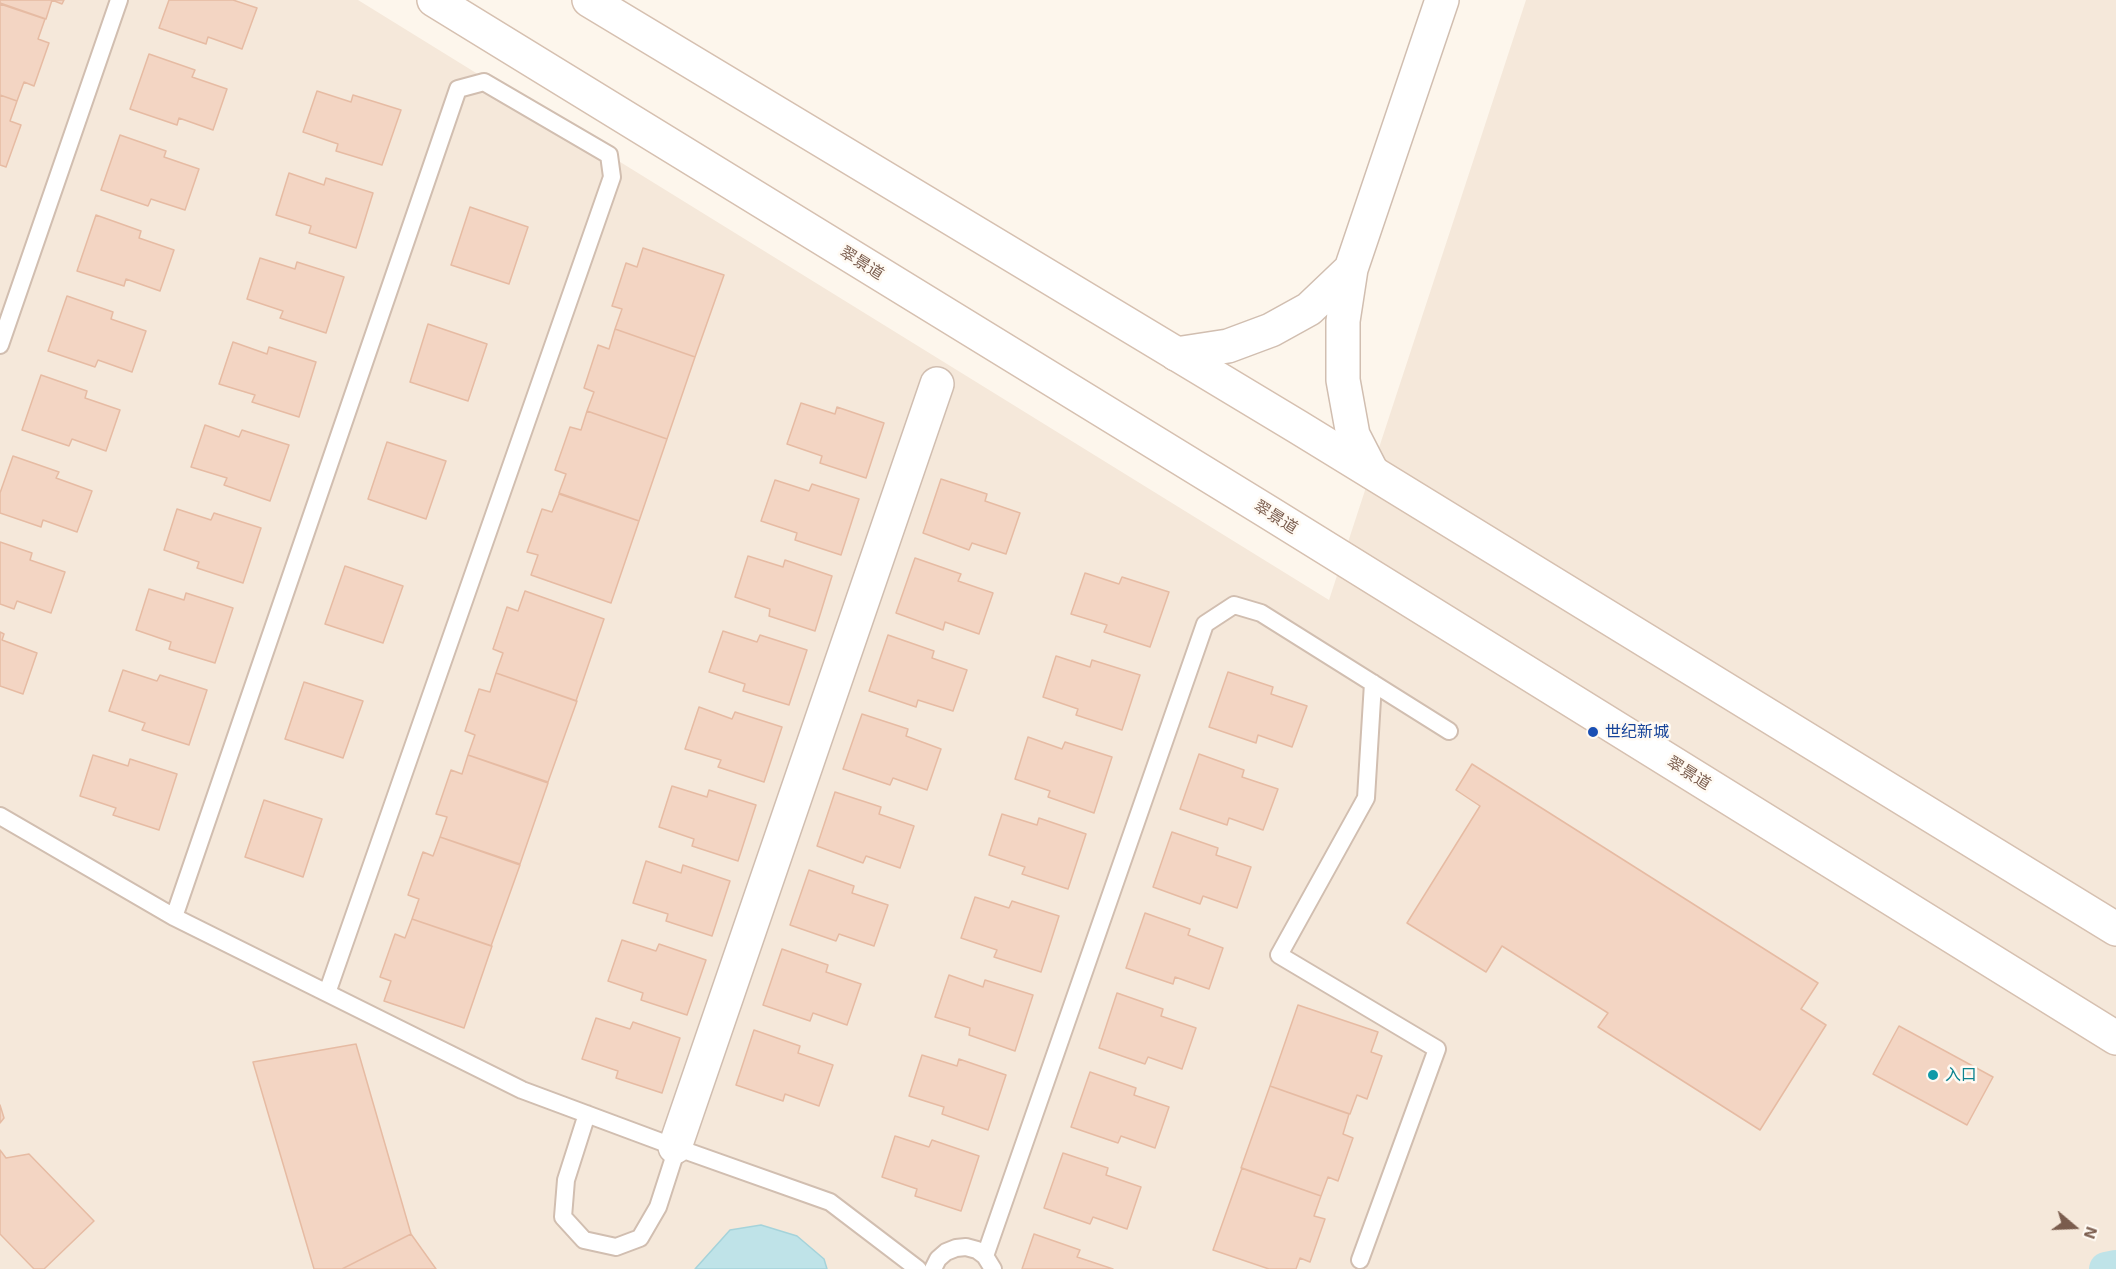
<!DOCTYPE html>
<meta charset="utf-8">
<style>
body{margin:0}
#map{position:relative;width:2116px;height:1269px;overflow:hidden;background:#fdf6ec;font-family:"Exo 2",sans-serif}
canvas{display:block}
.north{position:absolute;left:2044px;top:1197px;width:60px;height:60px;-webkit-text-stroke:4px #fffaf3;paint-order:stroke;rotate:109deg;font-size:16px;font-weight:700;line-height:24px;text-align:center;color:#7a5c4d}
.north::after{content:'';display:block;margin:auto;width:21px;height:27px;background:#7a5c4d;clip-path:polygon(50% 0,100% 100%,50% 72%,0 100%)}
</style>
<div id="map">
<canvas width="2116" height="1269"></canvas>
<div class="north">N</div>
</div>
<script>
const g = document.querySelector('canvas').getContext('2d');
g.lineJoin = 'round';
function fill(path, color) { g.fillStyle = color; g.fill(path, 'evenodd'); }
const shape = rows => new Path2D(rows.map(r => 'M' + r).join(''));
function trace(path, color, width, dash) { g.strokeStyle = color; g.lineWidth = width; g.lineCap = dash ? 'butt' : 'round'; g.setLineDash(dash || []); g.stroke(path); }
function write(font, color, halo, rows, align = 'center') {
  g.font = font + ' "Exo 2","Noto Sans SC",sans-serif'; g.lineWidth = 5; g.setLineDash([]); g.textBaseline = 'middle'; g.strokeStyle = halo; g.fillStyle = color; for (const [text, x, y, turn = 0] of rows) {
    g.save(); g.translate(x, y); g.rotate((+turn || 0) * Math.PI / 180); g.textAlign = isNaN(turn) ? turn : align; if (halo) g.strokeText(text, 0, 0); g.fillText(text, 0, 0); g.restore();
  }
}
fill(shape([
 [0,0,358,0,1329,600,1526,0,2116,0,2116,1269,0,1269]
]), '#f5e8da');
const water = shape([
 [761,1225,797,1236,824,1259,827,1269,695,1269,730,1230,761,1225]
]);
fill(water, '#bfe3e8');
trace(water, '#a5d3da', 1.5);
trace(shape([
 [2106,1269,2116,1267]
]), '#bfe3e8', 34);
const building = shape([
 [0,0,64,0,62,4,52,0,46,19,0,3,0,0],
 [169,0,233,0,257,8,242,49,208,37,206,44,159,28,169,0],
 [0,4,45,19,38,39,49,43,34,86,24,82,17,101,0,95,0,4],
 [149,54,195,70,192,77,227,89,213,130,179,118,177,125,130,109,149,54],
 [317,91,351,102,353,95,401,110,382,165,336,151,338,144,303,132,317,91],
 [0,95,17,101,10,121,21,125,6,167,0,165,0,95],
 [120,135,166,151,164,157,199,169,185,210,151,199,148,206,101,190,120,135],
 [289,173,324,185,326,178,373,193,356,248,309,233,311,226,276,215,289,173],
 [470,207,528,227,509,284,451,265,470,207],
 [96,215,141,231,139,238,174,250,160,291,126,279,124,286,77,271,96,215],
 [643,248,724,275,695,357,615,329,622,309,612,306,626,263,637,267,643,248],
 [260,258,295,269,297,262,344,277,326,333,280,318,283,311,247,299,260,258],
 [67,296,113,312,111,319,146,331,132,372,98,360,95,367,48,351,67,296],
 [428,324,487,344,468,401,410,382,428,324],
 [615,329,695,357,667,439,587,411,594,392,584,388,598,345,609,349,615,329],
 [233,342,267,354,269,347,316,362,299,417,252,402,255,395,219,384,233,342],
 [41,375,87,391,85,398,120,410,106,451,72,439,69,446,22,430,41,375],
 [801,403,835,414,837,407,884,423,866,478,820,463,822,456,787,444,801,403],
 [587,411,667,439,639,521,559,493,566,474,555,470,570,427,581,430,587,411],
 [205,425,239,437,242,430,289,445,270,501,224,485,227,478,191,467,205,425],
 [387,442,446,461,426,519,368,499,387,442],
 [13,456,59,472,56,478,92,491,77,532,43,520,41,527,0,513,0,493,13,456],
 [941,479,987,494,985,501,1020,513,1006,554,972,543,969,550,923,533,941,479],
 [775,480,809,491,812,484,859,499,841,555,795,540,797,533,761,521,775,480],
 [559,494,639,521,611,603,531,575,538,555,527,552,542,509,552,512,559,494],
 [177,509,211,520,214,513,261,528,243,583,197,568,199,562,164,550,177,509],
 [0,542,32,553,30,560,65,572,51,613,17,601,14,609,0,604,0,542],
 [748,556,783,567,785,560,832,576,815,631,769,616,770,609,735,597,748,556],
 [915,558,961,574,958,581,993,593,979,634,945,622,943,630,896,613,915,558],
 [345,566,403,586,383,643,325,624,345,566],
 [1085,573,1119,584,1122,577,1169,592,1150,647,1104,632,1107,625,1071,614,1085,573],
 [149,589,184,600,186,593,233,608,215,663,169,649,171,642,136,630,149,589],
 [525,591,604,619,576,701,496,673,503,653,493,649,507,607,518,611,525,591],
 [723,631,757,642,760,635,807,650,789,705,743,691,745,684,709,672,723,631],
 [0,632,4,634,2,640,37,653,23,694,0,686,0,632],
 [888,635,934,651,932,658,967,670,953,711,918,700,916,707,869,691,888,635],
 [1056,656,1090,667,1092,660,1140,675,1122,730,1076,715,1078,709,1043,697,1056,656],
 [123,670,157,681,160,675,207,690,189,745,142,730,145,723,109,711,123,670],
 [1228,672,1273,687,1271,694,1307,706,1292,747,1258,735,1256,743,1209,727,1228,672],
 [496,673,577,701,548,782,468,755,475,735,465,731,479,689,490,692,496,673],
 [304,682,363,701,343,758,285,739,304,682],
 [699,707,732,719,735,712,782,727,764,782,718,767,721,760,685,749,699,707],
 [862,714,908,729,906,736,941,749,927,790,893,778,890,785,843,769,862,714],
 [1028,737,1062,749,1065,742,1112,757,1094,813,1048,797,1050,791,1015,779,1028,737],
 [1199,754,1244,770,1242,777,1278,789,1263,830,1229,818,1227,825,1180,809,1199,754],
 [93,755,128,766,130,759,177,774,159,830,113,815,116,808,80,796,93,755],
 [468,755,548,783,520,864,440,837,447,817,436,814,451,770,462,774,468,755],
 [1472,764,1818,983,1801,1009,1826,1025,1760,1130,1598,1027,1608,1013,1502,946,1486,972,1407,923,1480,806,1456,790,1472,764],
 [672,786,707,797,709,790,756,805,738,861,692,846,694,839,659,827,672,786],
 [835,792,881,807,879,814,914,826,900,868,866,856,863,863,817,846,835,792],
 [264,800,322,819,303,877,245,857,264,800],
 [1002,814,1037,825,1039,818,1086,834,1068,889,1022,874,1025,867,989,855,1002,814],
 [1172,832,1218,848,1216,855,1251,867,1237,908,1203,896,1200,904,1153,887,1172,832],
 [440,837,520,865,491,946,412,919,419,899,408,895,423,852,433,856,440,837],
 [646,861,681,873,683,865,730,881,712,936,666,921,668,914,633,903,646,861],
 [809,870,854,886,852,893,888,905,874,946,839,934,836,941,790,925,809,870],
 [975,897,1009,908,1012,901,1059,916,1041,972,994,957,997,950,961,938,975,897],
 [1145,913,1190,929,1188,935,1223,948,1209,989,1175,977,1173,984,1126,968,1145,913],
 [412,919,492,946,464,1028,384,1001,391,981,380,977,395,934,405,938,412,919],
 [622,940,656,951,659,944,706,960,687,1015,641,1000,643,993,608,981,622,940],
 [782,949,828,965,826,972,861,984,847,1025,813,1013,810,1021,763,1005,782,949],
 [949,975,983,987,985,980,1033,995,1015,1051,969,1035,970,1028,935,1017,949,975],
 [1117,993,1163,1009,1161,1016,1196,1028,1182,1069,1148,1057,1145,1064,1099,1048,1117,993],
 [1298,1005,1378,1032,1371,1052,1382,1056,1367,1099,1357,1095,1350,1114,1270,1086,1298,1005],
 [596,1018,630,1029,633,1022,680,1038,662,1093,616,1078,618,1071,582,1059,596,1018],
 [1899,1026,1993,1077,1967,1125,1873,1074,1899,1026],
 [754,1030,800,1046,798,1053,833,1065,819,1106,785,1094,783,1101,736,1085,754,1030],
 [356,1044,411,1234,342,1269,314,1269,253,1062,356,1044],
 [922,1055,957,1066,959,1059,1006,1075,988,1130,942,1114,944,1107,909,1096,922,1055],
 [1090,1072,1136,1088,1134,1095,1169,1107,1155,1148,1121,1136,1118,1143,1071,1127,1090,1072],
 [1270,1086,1349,1114,1343,1134,1353,1138,1338,1181,1328,1177,1321,1196,1241,1168,1270,1086],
 [0,1105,4,1118,0,1123,0,1105],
 [895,1136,929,1147,932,1140,979,1156,961,1211,915,1196,917,1189,882,1177,895,1136],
 [0,1150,6,1158,29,1154,94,1221,44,1269,34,1269,0,1234,0,1150],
 [1063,1153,1108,1168,1106,1175,1141,1187,1127,1229,1093,1217,1090,1224,1044,1208,1063,1153],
 [1242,1168,1321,1196,1314,1216,1325,1219,1310,1262,1300,1258,1296,1269,1269,1269,1213,1250,1242,1168],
 [411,1234,436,1269,342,1269,411,1234],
 [1034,1234,1080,1250,1077,1257,1113,1269,1022,1269,1034,1234]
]);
fill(building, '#f3d5c3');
trace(building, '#e6bba3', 1.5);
const service = shape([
 [0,345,119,0],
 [0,816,174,917,522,1090,675,1147,830,1202,918,1269],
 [174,917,458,89,484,82,609,155,612,177,327,993],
 [587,1114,566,1180,563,1217,584,1240,616,1247,640,1238,658,1207,677,1148],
 [985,1256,1205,624,1234,605,1261,613,1449,731],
 [1360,1260,1437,1049,1279,955,1366,798,1373,683],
 [933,1269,938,1259,946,1252,956,1248,966,1247,977,1250,985,1256,993,1269]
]);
const minor = shape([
 [675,1147,937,384]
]);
const tertiary = shape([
 [1176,354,1228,346,1271,330,1309,309,1351,269],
 [1372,472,1353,435,1343,380,1343,321,1351,269,1442,0]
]);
const secondary = shape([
 [434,0,1268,512,2116,1038],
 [589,0,1298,427,2116,929]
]);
trace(service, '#d1beb0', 20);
trace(minor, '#d1beb0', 36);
trace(tertiary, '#d1beb0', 36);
trace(secondary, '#d6c0b0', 36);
trace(service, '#fff', 16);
trace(minor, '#fff', 33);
trace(tertiary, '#fff', 33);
trace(secondary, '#fff', 33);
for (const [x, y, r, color] of [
 [1593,732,6,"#1a4fb4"],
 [1933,1075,6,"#0f9aa8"]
]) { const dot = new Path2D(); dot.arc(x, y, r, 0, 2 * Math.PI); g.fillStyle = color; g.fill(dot); trace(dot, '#fffaf3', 2); }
write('16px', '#7a5c4d', '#fffaf3', [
 ["翠景道",862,263,32],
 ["翠景道",1276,517,32],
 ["翠景道",1689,773,32]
]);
write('16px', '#164399', '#fffaf3', [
 ["世纪新城",1605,732]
], 'left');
write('16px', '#0d838f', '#fffaf3', [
 ["入口",1945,1075]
], 'left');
</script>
